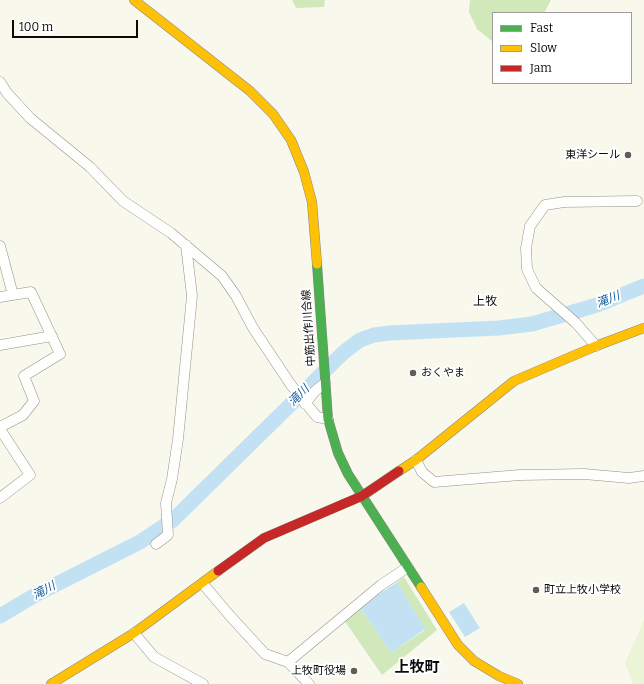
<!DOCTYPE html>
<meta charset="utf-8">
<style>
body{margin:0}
#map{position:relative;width:644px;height:684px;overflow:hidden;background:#f9f8ed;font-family:Bitter,serif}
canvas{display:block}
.legend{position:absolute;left:492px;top:12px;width:140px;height:72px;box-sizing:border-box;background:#fff;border:1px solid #9d9d9d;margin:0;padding:5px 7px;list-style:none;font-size:12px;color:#0a0a0a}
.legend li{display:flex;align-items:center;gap:8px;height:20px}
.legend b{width:20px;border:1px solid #9d9d9d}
.scale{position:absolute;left:12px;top:20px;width:126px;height:18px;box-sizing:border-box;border:2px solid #0a0a0a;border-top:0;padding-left:5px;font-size:12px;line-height:14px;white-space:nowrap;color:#0a0a0a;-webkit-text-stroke:3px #fff;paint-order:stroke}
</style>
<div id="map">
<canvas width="644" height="684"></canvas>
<ul class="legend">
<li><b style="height:5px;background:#4caf50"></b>Fast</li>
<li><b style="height:5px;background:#ffc107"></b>Slow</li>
<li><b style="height:5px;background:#c62828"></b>Jam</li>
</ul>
<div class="scale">100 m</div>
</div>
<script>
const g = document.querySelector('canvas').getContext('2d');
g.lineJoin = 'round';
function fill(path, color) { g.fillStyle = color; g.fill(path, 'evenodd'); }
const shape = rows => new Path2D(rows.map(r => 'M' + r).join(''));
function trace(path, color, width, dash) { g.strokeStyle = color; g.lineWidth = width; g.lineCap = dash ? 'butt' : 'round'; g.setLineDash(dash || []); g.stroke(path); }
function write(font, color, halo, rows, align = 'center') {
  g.font = font + ' Bitter,"Noto Sans JP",serif'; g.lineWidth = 4; g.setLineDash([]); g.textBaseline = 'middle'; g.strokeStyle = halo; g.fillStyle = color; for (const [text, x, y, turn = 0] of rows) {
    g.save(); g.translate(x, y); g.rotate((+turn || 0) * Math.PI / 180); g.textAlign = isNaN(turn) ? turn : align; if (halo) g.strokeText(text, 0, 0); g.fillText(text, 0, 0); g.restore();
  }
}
fill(shape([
 [292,0,325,0,324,7,296,8],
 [470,0,551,0,544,13,493,13,493,42,477,29,469,12],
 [404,577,437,630,382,675,344,620,360,607,391,653,425,630,397,582]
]), '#d0e8ba');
fill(shape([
 [644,620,644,684,633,684,625,663]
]), '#ebf4d6');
fill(shape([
 [397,582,425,629,391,653,360,607],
 [464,603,480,628,465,637,449,612]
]), '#c2e2f4');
trace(shape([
 [0,616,37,594,140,542,173,520,344,352,360,340,374,335,390,333,499,328,532,324,597,305,644,286]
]), '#c2e2f4', 15);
const street = shape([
 [0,82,7,93,30,118,90,167,123,201,171,233,222,276,236,296,253,328,291,385,317,417,328,419],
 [0,246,13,295],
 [0,297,31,292,60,354,24,376,34,401,23,415,0,427],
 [0,345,52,336],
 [596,346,576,323,536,288,527,269,526,248,530,226,545,205,564,202,637,201],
 [305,404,315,391,325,383],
 [0,429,30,475,0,498],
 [416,460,422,472,434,482,520,475,584,474,629,478,644,476],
 [156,544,168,535,166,503,172,479,178,439,192,296,186,245],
 [203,584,231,617,265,654,288,662,309,684],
 [134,633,154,657,203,684],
 [288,662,381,585,408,567]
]);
const fast = shape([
 [317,264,328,419,338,453,348,474,421,587]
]);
const slow = shape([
 [134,0,250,91,273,114,291,140,304,172,312,202,317,264],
 [399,471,416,460,514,381,596,346,644,328],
 [421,587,458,645,474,661,499,676,518,684],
 [51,684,134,633,218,571]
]);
const jam = shape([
 [218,571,264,538,362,496,399,471]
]);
trace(street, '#92918c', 11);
trace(fast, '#888883', 10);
trace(slow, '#888883', 10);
trace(jam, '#888883', 10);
trace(street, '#fefefc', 10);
trace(fast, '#4caf50', 9);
trace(slow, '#ffc107', 9);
trace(jam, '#c62828', 9);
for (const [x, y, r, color] of [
 [628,155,4,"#5e5d59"],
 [413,373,4,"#5e5d59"],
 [536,590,4,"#5e5d59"],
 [354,671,4,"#5e5d59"]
]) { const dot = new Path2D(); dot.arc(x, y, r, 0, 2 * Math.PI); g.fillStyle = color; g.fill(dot); trace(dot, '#fff', 1.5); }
write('11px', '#0a0a0a', '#fff', [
 ["東洋シール",620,155],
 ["おくやま",421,373,"left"],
 ["町立上牧小学校",544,590,"left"],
 ["上牧町役場",346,671]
], 'right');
write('11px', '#0a0a0a', '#fff', [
 ["中筋出作川合線",309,328,-94]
]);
write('italic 12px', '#135c9d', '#fff', [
 ["滝川",608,300,-21],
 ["滝川",299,396,-45],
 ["滝川",44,591,-28]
]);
write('12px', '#0a0a0a', '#fff', [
 ["上牧",485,302]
]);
write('bold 15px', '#0a0a0a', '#fff', [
 ["上牧町",417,668]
]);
</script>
